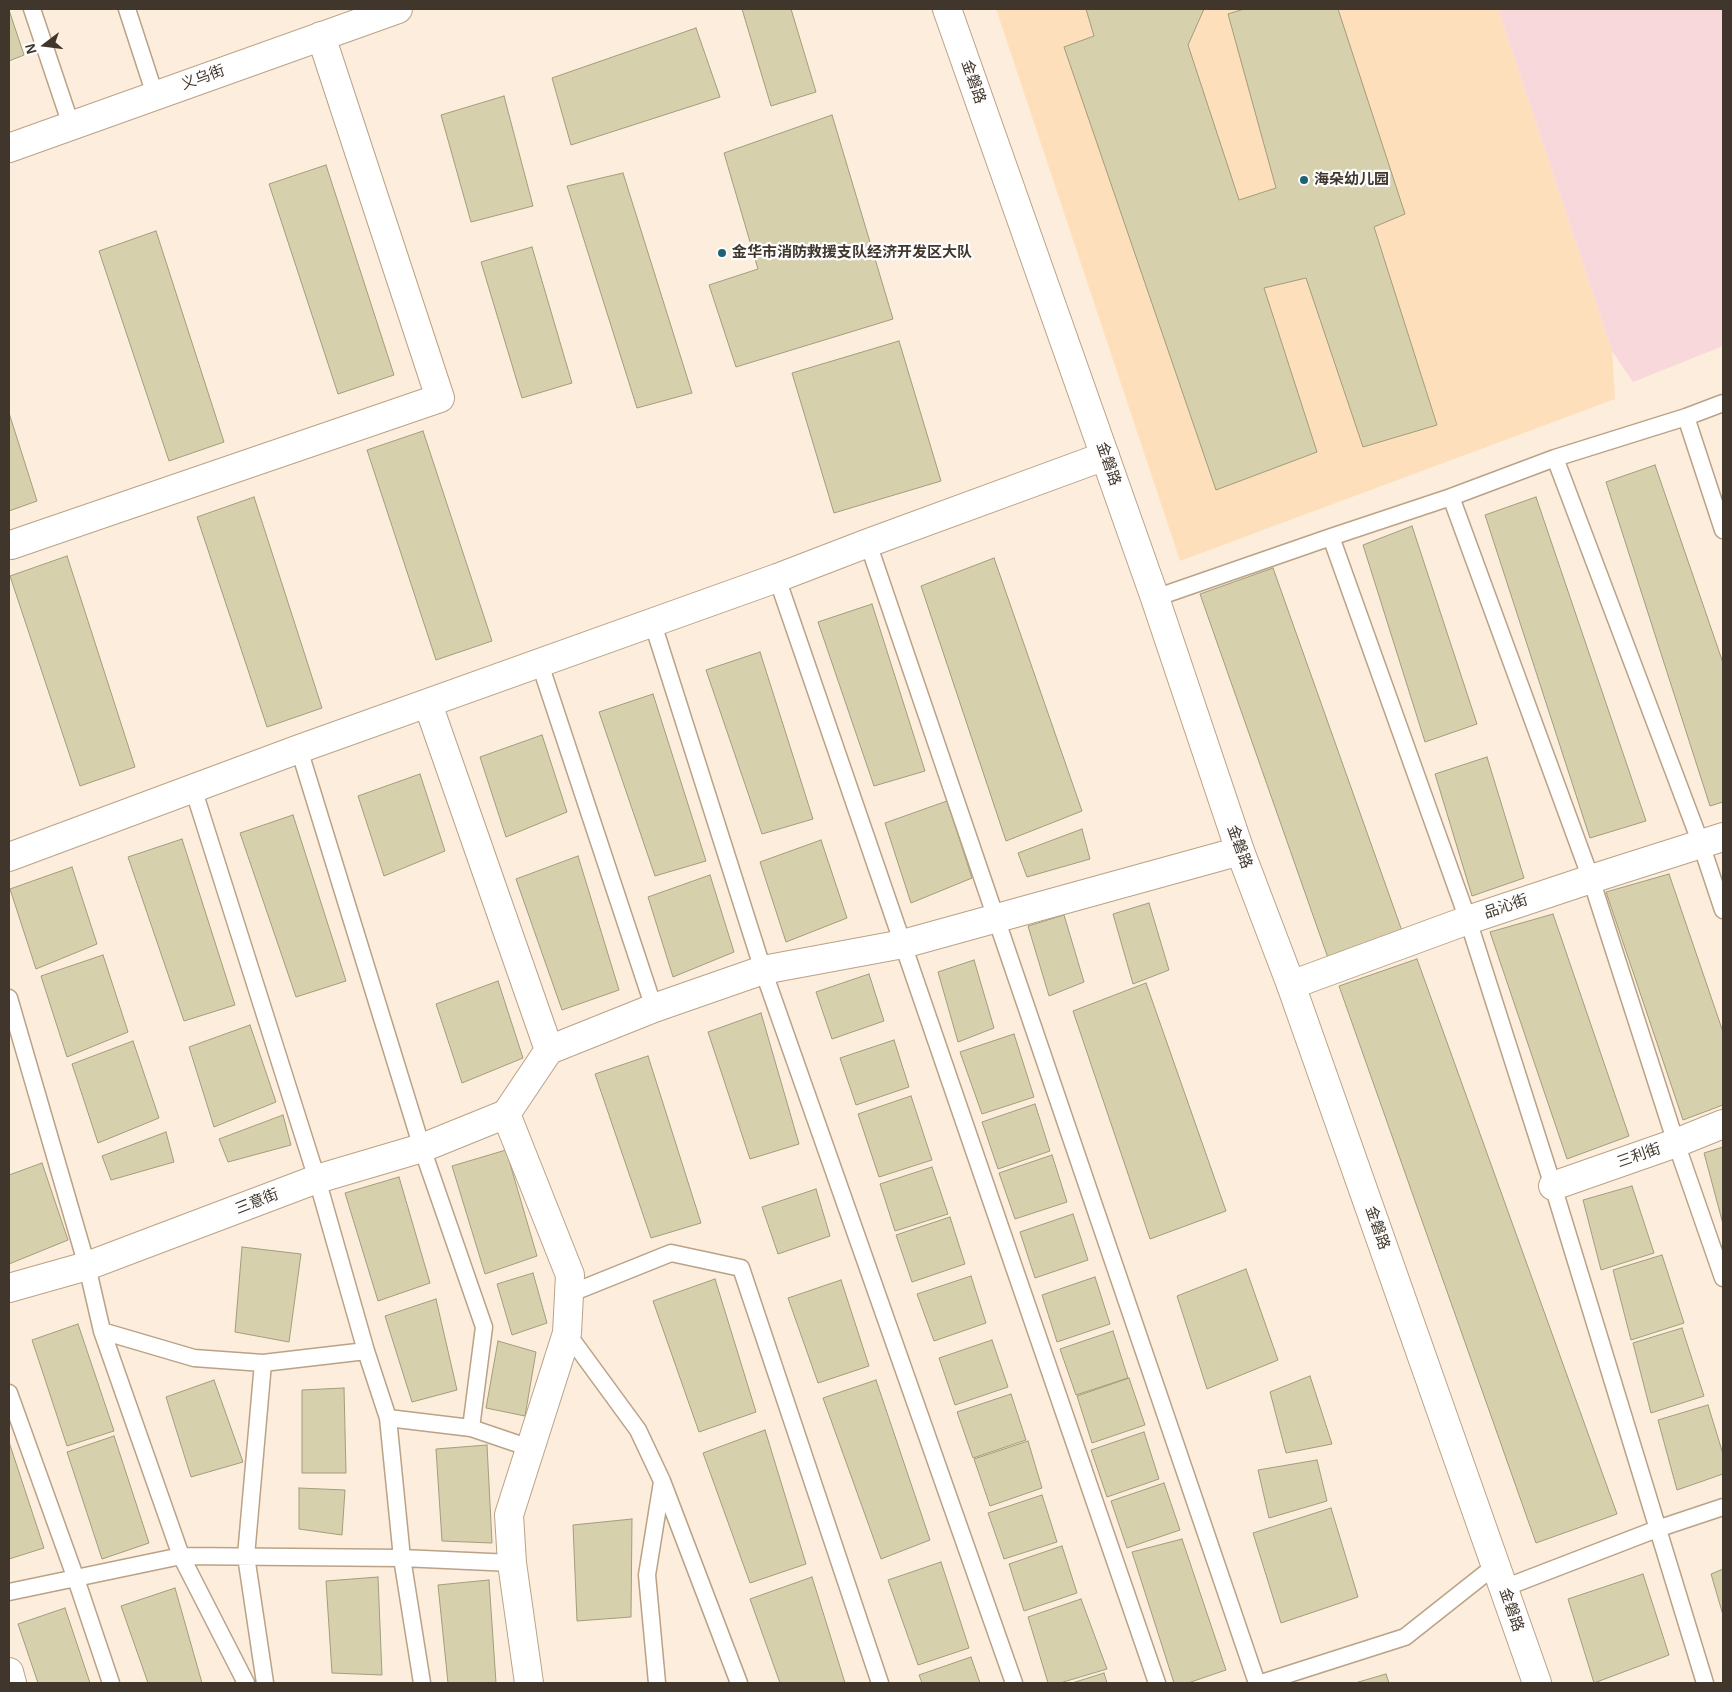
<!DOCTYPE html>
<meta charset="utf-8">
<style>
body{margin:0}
#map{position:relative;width:1732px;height:1692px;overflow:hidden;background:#fdeddc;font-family:Arial,sans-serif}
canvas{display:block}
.frame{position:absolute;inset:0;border:10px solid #40362b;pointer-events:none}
.north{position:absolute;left:20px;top:20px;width:50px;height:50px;-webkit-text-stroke:4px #fdfdfd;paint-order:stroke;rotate:255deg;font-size:14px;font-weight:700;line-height:20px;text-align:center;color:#40362b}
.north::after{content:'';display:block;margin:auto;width:18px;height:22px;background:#40362b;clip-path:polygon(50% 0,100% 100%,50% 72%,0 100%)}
</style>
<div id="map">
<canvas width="1732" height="1692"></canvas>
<div class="frame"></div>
<div class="north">N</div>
</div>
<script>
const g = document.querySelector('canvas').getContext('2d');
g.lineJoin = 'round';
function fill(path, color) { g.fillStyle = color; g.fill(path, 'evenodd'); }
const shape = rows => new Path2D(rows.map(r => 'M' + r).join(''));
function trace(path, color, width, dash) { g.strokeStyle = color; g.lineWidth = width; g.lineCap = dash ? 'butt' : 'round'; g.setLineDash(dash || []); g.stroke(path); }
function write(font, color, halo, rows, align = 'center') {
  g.font = font + ' Arial,"Noto Sans SC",sans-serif'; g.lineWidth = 4.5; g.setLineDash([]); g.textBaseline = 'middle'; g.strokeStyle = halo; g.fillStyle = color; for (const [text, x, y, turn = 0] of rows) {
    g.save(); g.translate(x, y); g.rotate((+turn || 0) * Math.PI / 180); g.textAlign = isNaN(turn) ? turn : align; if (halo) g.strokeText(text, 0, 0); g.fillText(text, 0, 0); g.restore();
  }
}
fill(shape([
 [996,9,1498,9,1612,351,1615,399,1180,561]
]), '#fedfbc');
fill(shape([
 [1498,9,1723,9,1723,346,1633,382,1612,351]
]), '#f8d8db');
const building = shape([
 [742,9,791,9,816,92,771,106,742,9],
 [1086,9,1204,9,1188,45,1239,200,1276,188,1228,14,1244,9,1338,9,1405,214,1374,227,1437,425,1363,447,1306,278,1264,288,1317,452,1216,490,1064,47,1094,36,1086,9],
 [9,10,24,55,9,61,9,10],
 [696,28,720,97,571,145,552,78,696,28],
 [504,96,533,206,471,222,441,115,504,96],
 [832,115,893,319,736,367,709,285,758,269,724,153,832,115],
 [326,165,394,375,338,394,269,184,326,165],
 [623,173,692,393,637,408,567,186,623,173],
 [156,231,224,442,169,461,99,251,156,231],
 [532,247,572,383,522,398,481,262,532,247],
 [899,341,941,481,834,513,792,373,899,341],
 [9,413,37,501,9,511,9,413],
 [423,431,492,641,436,660,367,450,423,431],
 [1655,465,1723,663,1723,802,1710,806,1606,482,1655,465],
 [254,497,322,708,267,727,197,517,254,497],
 [1536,497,1646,821,1590,838,1485,515,1536,497],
 [1412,526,1477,724,1425,742,1363,545,1412,526],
 [67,556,135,767,80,786,10,576,67,556],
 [994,558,1082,811,1006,841,921,586,994,558],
 [1273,568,1402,931,1328,958,1200,594,1273,568],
 [872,604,925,771,874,786,818,622,872,604],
 [760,652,813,819,762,834,706,670,760,652],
 [653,694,706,861,655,876,599,712,653,694],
 [542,735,567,812,506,837,480,757,542,735],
 [1487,757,1524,878,1472,896,1435,774,1487,757],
 [420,774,445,851,384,876,358,796,420,774],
 [947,801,972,878,911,903,885,823,947,801],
 [293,815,346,981,296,997,240,833,293,815],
 [1082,829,1090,859,1027,877,1018,853,1082,829],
 [182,839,235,1005,184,1021,128,857,182,839],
 [821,840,847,918,786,942,760,862,821,840],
 [578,856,619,990,562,1010,516,879,578,856],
 [72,867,97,944,36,969,10,889,72,867],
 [1669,874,1723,1032,1723,1105,1683,1120,1606,892,1669,874],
 [710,875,734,952,673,977,648,897,710,875],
 [1149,903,1169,970,1133,984,1113,914,1149,903],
 [1553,914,1629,1136,1567,1159,1490,932,1553,914],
 [1064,915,1084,982,1049,996,1028,926,1064,915],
 [103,955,128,1032,67,1057,41,976,103,955],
 [1417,959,1617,1514,1536,1543,1339,986,1417,959],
 [974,960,994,1028,958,1042,938,972,974,960],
 [869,974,884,1021,832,1039,816,992,869,974],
 [498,981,523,1058,462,1083,436,1004,498,981],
 [1146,983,1226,1211,1150,1239,1073,1011,1146,983],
 [761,1013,799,1144,750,1159,708,1032,761,1013],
 [250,1025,276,1102,214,1127,189,1047,250,1025],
 [1014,1034,1034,1097,982,1114,960,1052,1014,1034],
 [894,1040,909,1087,856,1105,840,1058,894,1040],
 [133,1041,159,1118,98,1143,72,1064,133,1041],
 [648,1056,701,1223,651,1238,595,1074,648,1056],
 [911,1096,932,1160,879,1177,858,1114,911,1096],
 [1035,1104,1050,1151,998,1169,982,1122,1035,1104],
 [283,1115,291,1145,228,1162,219,1139,283,1115],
 [166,1132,174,1162,111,1180,102,1156,166,1132],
 [1723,1147,1723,1224,1704,1153,1723,1147],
 [506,1150,537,1256,485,1274,452,1166,506,1150],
 [1052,1155,1067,1202,1015,1219,999,1173,1052,1155],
 [42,1163,68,1240,9,1264,9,1175,42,1163],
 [932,1167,948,1214,895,1231,880,1184,932,1167],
 [399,1177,430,1283,378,1301,345,1193,399,1177],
 [1632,1186,1654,1253,1601,1270,1583,1200,1632,1186],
 [816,1189,830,1236,778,1254,762,1207,816,1189],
 [1073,1214,1088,1260,1035,1278,1020,1232,1073,1214],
 [950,1217,965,1264,912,1282,896,1235,950,1217],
 [242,1247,301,1254,289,1342,235,1332,242,1247],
 [1662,1255,1684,1323,1631,1340,1613,1270,1662,1255],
 [1246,1269,1278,1360,1207,1389,1177,1296,1246,1269],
 [533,1273,547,1323,512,1335,497,1284,533,1273],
 [971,1276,986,1323,934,1341,917,1294,971,1276],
 [1095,1277,1110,1324,1057,1342,1042,1295,1095,1277],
 [715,1279,756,1412,699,1432,653,1301,715,1279],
 [841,1280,869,1366,818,1383,788,1298,841,1280],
 [436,1299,457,1390,412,1402,385,1316,436,1299],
 [78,1324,114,1431,67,1446,32,1340,78,1324],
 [1682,1328,1704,1396,1651,1413,1633,1343,1682,1328],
 [1113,1331,1128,1378,1076,1395,1060,1349,1113,1331],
 [992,1340,1008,1387,955,1405,939,1358,992,1340],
 [498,1341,536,1352,525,1416,486,1408,498,1341],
 [1310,1376,1332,1444,1286,1453,1270,1392,1310,1376],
 [1129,1378,1145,1425,1092,1443,1077,1396,1129,1378],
 [214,1380,243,1462,191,1477,166,1397,214,1380],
 [876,1380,930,1540,881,1559,823,1398,876,1380],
 [344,1388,346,1473,302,1473,302,1390,344,1388],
 [1011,1394,1026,1440,973,1458,957,1412,1011,1394],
 [1708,1405,1723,1454,1723,1474,1677,1490,1658,1420,1708,1405],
 [765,1430,806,1564,750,1583,703,1453,765,1430],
 [1144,1432,1159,1479,1107,1497,1091,1450,1144,1432],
 [114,1436,149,1543,102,1559,67,1452,114,1436],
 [1028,1441,1042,1488,990,1506,974,1459,1028,1441],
 [9,1442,44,1548,9,1559,9,1442],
 [487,1445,492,1543,442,1541,436,1449,487,1445],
 [1317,1460,1327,1501,1269,1518,1258,1470,1317,1460],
 [1164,1483,1180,1530,1127,1548,1111,1501,1164,1483],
 [299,1488,345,1490,342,1535,299,1529,299,1488],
 [1042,1495,1057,1542,1004,1559,988,1513,1042,1495],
 [1331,1508,1358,1597,1281,1623,1253,1533,1331,1508],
 [632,1519,631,1617,577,1621,573,1525,632,1519],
 [1182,1539,1226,1670,1188,1683,1174,1683,1132,1552,1182,1539],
 [1062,1546,1077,1593,1024,1611,1009,1564,1062,1546],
 [941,1562,969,1648,918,1665,888,1580,941,1562],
 [1723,1569,1723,1615,1711,1574,1723,1569],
 [1643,1574,1669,1655,1594,1683,1568,1599,1643,1574],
 [378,1577,382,1675,332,1673,326,1581,378,1577],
 [812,1577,845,1683,780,1683,750,1599,812,1577],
 [489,1580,496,1683,448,1683,438,1585,489,1580],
 [175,1588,202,1683,148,1683,121,1606,175,1588],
 [1081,1599,1107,1669,1060,1683,1048,1683,1028,1617,1081,1599],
 [65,1608,90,1683,38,1683,18,1624,65,1608],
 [971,1657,980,1683,922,1683,919,1675,971,1657],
 [1104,1673,1107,1683,1072,1683,1104,1673],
 [1386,1674,1389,1683,1355,1683,1386,1674]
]);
fill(building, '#d6d0ad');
trace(building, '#a29d7b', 1);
const lane = shape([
 [32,9,71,125],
 [127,9,155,95],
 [1686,417,1723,530],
 [1555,458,1701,844,1723,910],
 [1451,497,1591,879,1676,1143,1723,1278],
 [1331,537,1468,920,1553,1186,1705,1683],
 [868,543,1257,1683],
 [777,578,1157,1683],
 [1155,598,1331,537,1451,497,1555,458,1686,417,1723,403],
 [653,624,763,970,1014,1683],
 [540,664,654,1008],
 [299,749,422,1148,484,1327,471,1428],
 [193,788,317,1179,366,1351,388,1418,402,1558,422,1683],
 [9,998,87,1266,102,1331,181,1556,246,1683],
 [569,1294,671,1253,741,1268,880,1683],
 [102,1331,194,1358,263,1363,366,1351],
 [567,1333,638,1430,662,1481,739,1683],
 [263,1363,246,1556,265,1683],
 [9,1393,76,1579,111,1683],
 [388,1418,471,1428,530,1448],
 [1504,1588,1657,1529,1723,1507],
 [9,1592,181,1556,402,1558,512,1563],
 [657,1683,647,1575,662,1482],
 [1261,1683,1405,1637,1496,1565]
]);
const street = shape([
 [11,545,440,398,321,36],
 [428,704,549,1050,506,1114,570,1275,567,1333,509,1515,512,1563,529,1683],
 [9,857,299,749,777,578,868,543,1105,456],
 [1291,985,1468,920,1591,879,1723,837],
 [549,1050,654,1008,763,970,903,944,1240,851],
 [1553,1186,1676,1143,1723,1124],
 [9,1288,87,1266,317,1179,422,1148,506,1114]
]);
const secondary = shape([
 [947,9,1155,598,1240,851,1291,985,1537,1683],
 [9,148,398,9],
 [9,1672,12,1683]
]);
trace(lane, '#baa286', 19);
trace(street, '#baa286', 30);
trace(secondary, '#baa286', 30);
trace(lane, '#fff', 16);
trace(street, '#fff', 28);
trace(secondary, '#fff', 28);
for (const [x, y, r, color] of [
 [1304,180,5,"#1d6374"],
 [722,253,5,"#1d6374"]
]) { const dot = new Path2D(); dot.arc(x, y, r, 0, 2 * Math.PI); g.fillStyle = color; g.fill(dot); trace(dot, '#fdfdfd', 2); }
write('15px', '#40362b', '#fdfdfd', [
 ["义乌街",203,78,-20],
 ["金磐路",973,82,71],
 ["金磐路",1108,464,71],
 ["金磐路",1239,847,70],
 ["品沁街",1506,907,-19],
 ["三利街",1639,1156,-19],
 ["三意街",257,1202,-21],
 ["金磐路",1377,1228,71],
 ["金磐路",1511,1610,71]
]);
write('bold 15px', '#40362b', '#fdfdfd', [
 ["海朵幼儿园",1314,180],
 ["金华市消防救援支队经济开发区大队",732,253]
], 'left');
</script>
